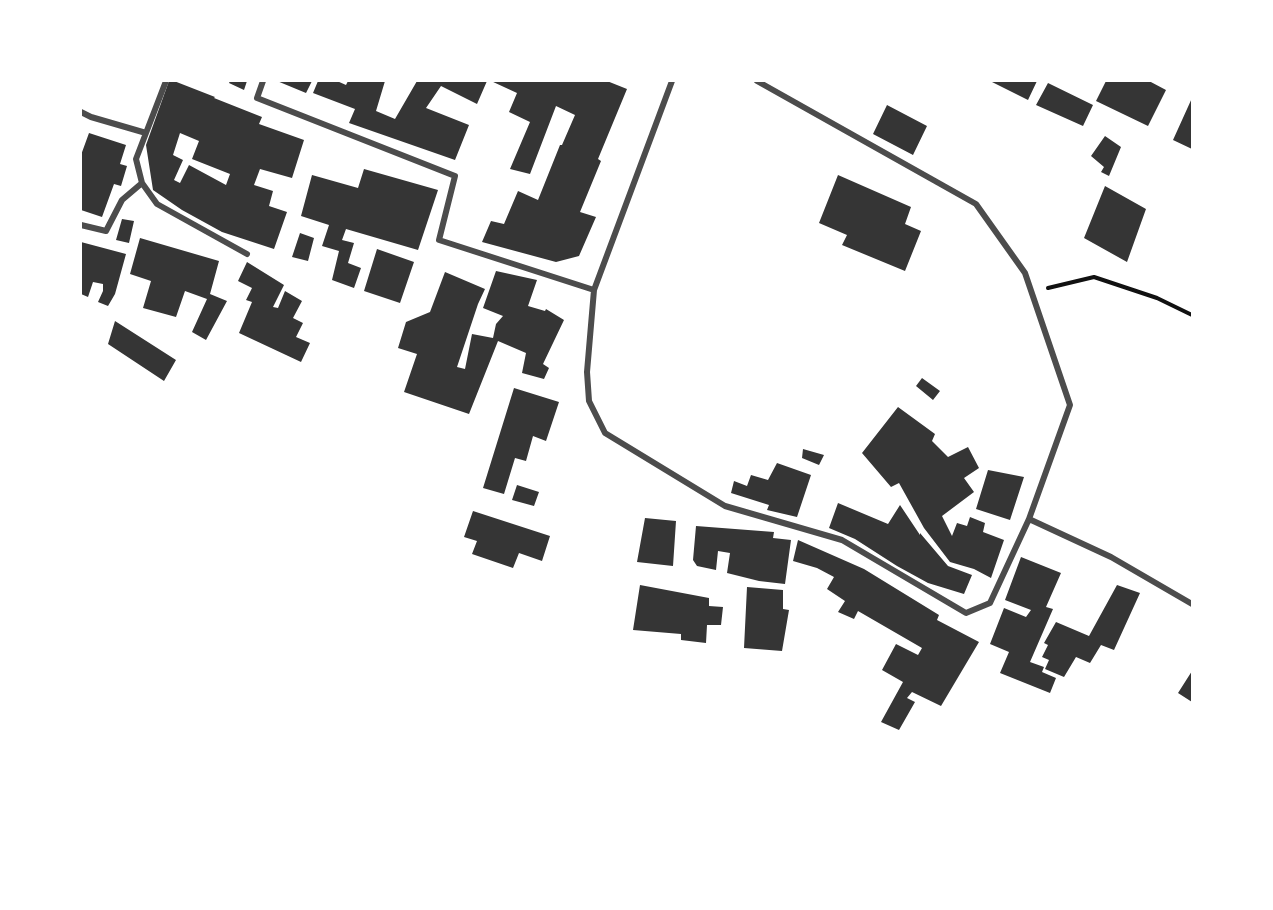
<!DOCTYPE html>
<style>
body{margin:0}
#map{position:relative;width:1273px;height:910px;overflow:hidden;background:#fff;font-family:Figtree,sans-serif}
canvas{display:block}
.frame{position:absolute;inset:0;border:82px solid #fff;pointer-events:none}
</style>
<div id="map">
<canvas width="1273" height="910"></canvas>
<div class="frame"></div>
</div>
<script>
const g = document.querySelector('canvas').getContext('2d');
g.lineJoin = 'round';
function fill(path, color) { g.fillStyle = color; g.fill(path, 'evenodd'); }
const shape = rows => new Path2D(rows.map(r => 'M' + r).join(''));
function trace(path, color, width, dash) { g.strokeStyle = color; g.lineWidth = width; g.lineCap = dash ? 'butt' : 'round'; g.setLineDash(dash || []); g.stroke(path); }
fill(shape([
 [169,81,174,81,215,97,214,98,262,117,259,124,304,140,292,178,260,169,254,185,273,191,269,206,287,212,274,249,222,232,182,210,153,190,146,145],
 [180,133,199,141,192,159,230,174,226,185,189,165,180,183,174,180,183,160,173,155],
 [230,81,247,81,244,90,229,83],
 [277,81,312,81,306,93],
 [318,81,337,81,346,85,348,81,385,81,376,111,395,119,417,81,487,81,477,104,441,86,426,108,469,125,455,160,349,123,355,109,313,93],
 [491,81,607,81,627,89,598,159,601,161,580,212,596,217,579,256,556,262,482,242,491,221,504,224,518,191,538,200,560,145,562,145,575,115,556,106,530,174,510,169,530,122,509,112,517,93],
 [990,81,1037,81,1028,100],
 [1106,81,1149,81,1166,90,1148,126,1096,101],
 [1048,83,1093,105,1083,126,1036,105],
 [1192,98,1192,149,1173,140],
 [887,105,927,126,913,155,873,134],
 [89,133,126,145,120,164,127,166,121,186,114,184,102,217,81,210,81,155],
 [1105,136,1121,147,1109,176,1101,172,1104,167,1091,156],
 [364,169,438,190,418,250,346,229,342,240,354,243,348,263,361,268,354,288,332,280,339,251,322,246,329,225,301,216,312,175,358,188],
 [838,175,911,207,905,224,921,231,905,271,842,245,847,235,819,223],
 [1105,186,1146,209,1127,262,1084,238],
 [122,219,134,221,129,243,116,240],
 [300,233,314,238,308,261,292,257],
 [140,238,219,261,210,294,227,301,206,340,192,332,207,299,185,291,176,317,143,308,151,281,130,274],
 [81,242,126,254,115,294,108,306,98,302,103,291,103,284,93,282,88,297,81,294],
 [377,249,414,262,400,303,364,291],
 [247,262,284,285,273,307,278,308,285,291,302,301,293,318,303,323,296,337,310,343,301,362,239,333,252,302,246,300,252,288,238,281],
 [496,271,537,280,528,306,545,311,546,309,564,320,543,364,549,368,544,379,522,373,526,353,498,341,469,414,404,392,417,354,398,348,406,322,430,312,445,272,485,289,478,304,457,367,465,369,472,334,493,338,496,324,503,316,483,308],
 [115,321,176,360,164,381,108,344],
 [922,378,940,391,933,400,916,386],
 [514,388,559,402,546,441,533,436,526,461,515,458,504,494,483,488],
 [898,407,935,434,932,441,948,457,968,447,979,468,964,478,974,492,942,516,952,536,957,523,967,526,970,517,985,523,983,532,1004,540,991,578,974,569,950,562,924,528,899,483,891,487,862,453],
 [803,449,824,455,819,465,802,458],
 [777,463,811,475,797,517,767,510,769,505,731,493,734,481,747,486,751,475,768,480],
 [988,470,1024,477,1010,520,976,509],
 [517,485,539,492,534,506,512,500],
 [838,503,888,524,900,505,920,535,920,533,948,566,972,575,964,594,928,583,897,566,855,539,829,528],
 [473,511,550,536,542,561,519,553,513,568,472,554,477,541,464,537],
 [645,518,676,521,673,566,637,562],
 [696,526,774,532,773,538,791,540,785,584,759,581,727,573,730,553,718,551,716,570,697,566,693,560],
 [798,540,864,569,939,615,937,620,979,642,941,706,912,692,907,698,915,702,899,730,881,722,903,682,882,670,896,644,918,655,922,648,858,611,854,619,838,612,845,601,827,589,834,577,817,568,793,561],
 [1021,557,1061,573,1046,607,1053,609,1030,662,1044,667,1042,672,1056,678,1050,693,1000,673,1009,652,990,644,1004,608,1026,617,1031,610,1005,600],
 [640,585,709,598,709,606,723,607,721,625,707,625,706,643,681,640,681,634,633,630],
 [1117,585,1140,593,1114,650,1101,645,1090,663,1076,657,1064,677,1045,669,1049,660,1042,657,1048,645,1044,643,1056,622,1089,636],
 [747,587,783,590,783,609,789,610,782,651,744,648],
 [1192,671,1192,702,1178,693]
]), '#353535');
trace(shape([
 [1048,288,1094,277,1157,298,1192,315]
]), '#111', 4);
trace(shape([
 [166,81,136,159,142,183,157,204,247,254],
 [263,81,257,98,455,176,439,240,594,290,672,81],
 [81,112,91,117,146,133],
 [81,225,106,231,122,200,142,183],
 [594,290,587,372,589,401,605,433,725,506,842,540,966,613,990,603,1029,519,1070,405,1025,273,976,204,757,81],
 [1029,519,1111,557,1192,604]
]), '#4c4c4c', 6);
</script>
